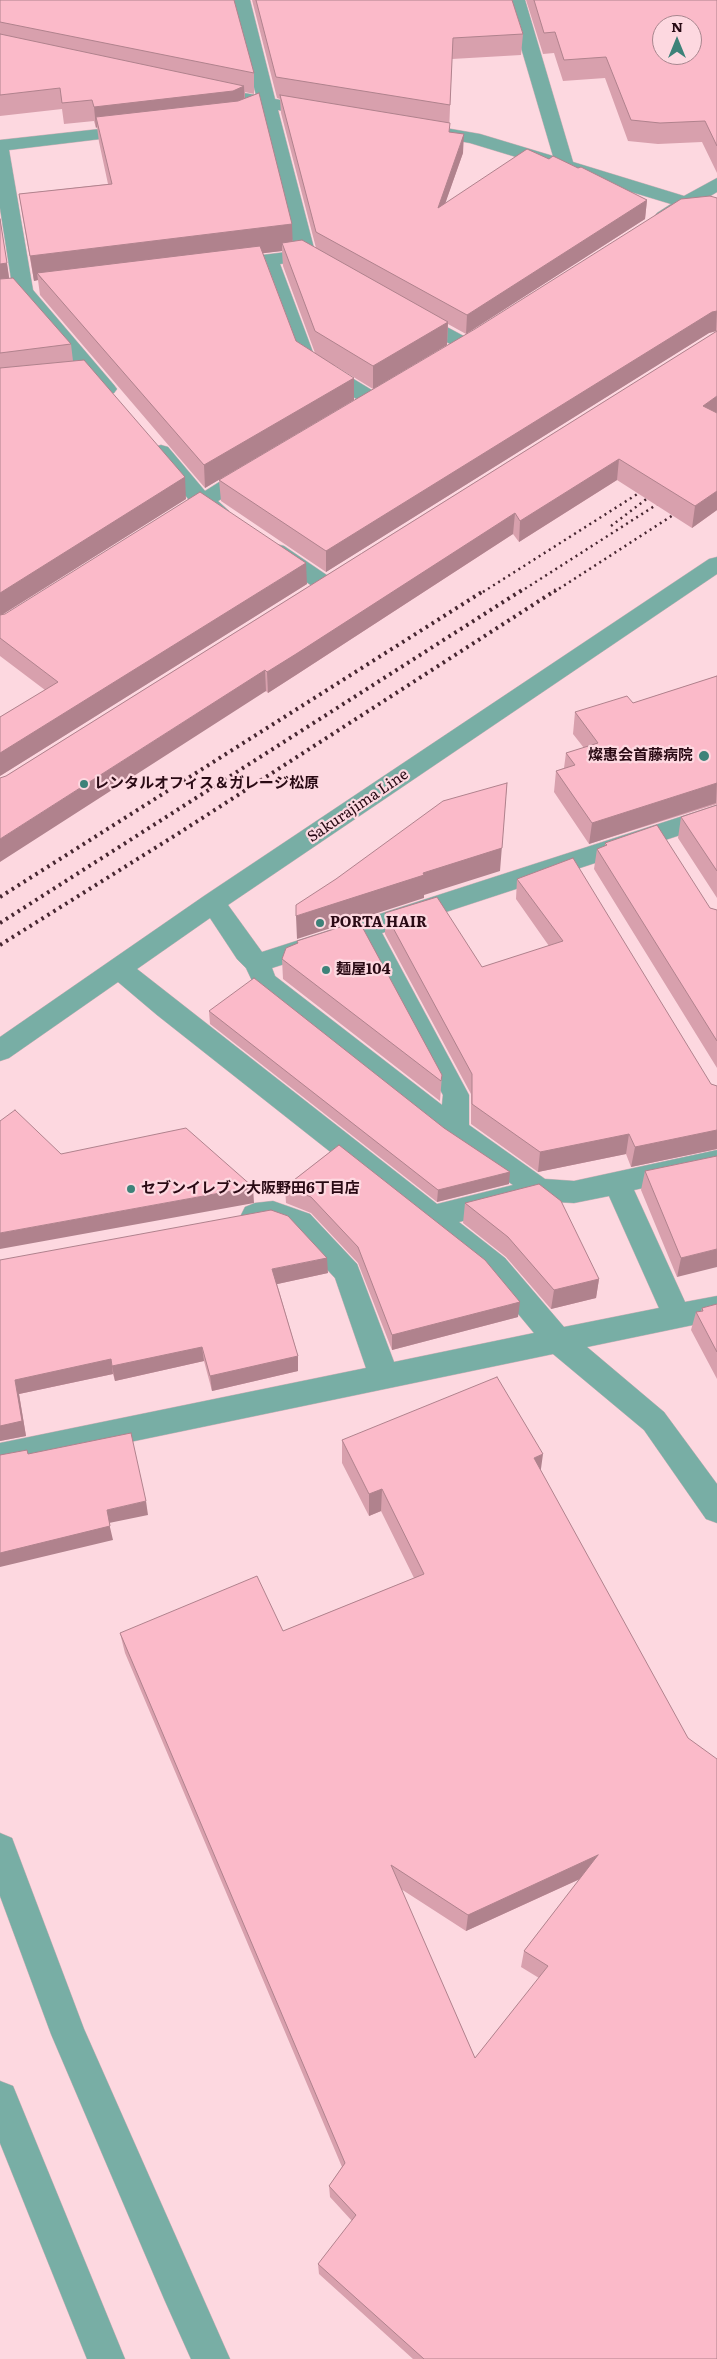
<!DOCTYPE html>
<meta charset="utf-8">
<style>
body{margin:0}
#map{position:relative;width:717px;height:2359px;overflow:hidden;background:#fdd8e0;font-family:Literata,serif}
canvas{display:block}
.north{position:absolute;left:652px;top:15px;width:50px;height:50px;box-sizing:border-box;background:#fdd8e0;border:1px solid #a8868e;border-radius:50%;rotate:0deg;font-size:14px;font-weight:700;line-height:20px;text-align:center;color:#290a14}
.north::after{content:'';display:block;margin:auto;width:18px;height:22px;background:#3d8279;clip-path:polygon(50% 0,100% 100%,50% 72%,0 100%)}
</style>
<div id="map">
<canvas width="717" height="2359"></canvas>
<div class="north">N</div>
</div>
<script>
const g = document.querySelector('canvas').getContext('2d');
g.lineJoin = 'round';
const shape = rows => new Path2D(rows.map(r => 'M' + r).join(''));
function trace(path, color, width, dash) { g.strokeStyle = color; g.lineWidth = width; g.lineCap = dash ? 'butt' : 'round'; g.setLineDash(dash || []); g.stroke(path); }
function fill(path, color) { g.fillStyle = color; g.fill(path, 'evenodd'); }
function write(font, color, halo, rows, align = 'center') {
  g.font = font + ' Literata,"Noto Sans JP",serif'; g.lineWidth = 4.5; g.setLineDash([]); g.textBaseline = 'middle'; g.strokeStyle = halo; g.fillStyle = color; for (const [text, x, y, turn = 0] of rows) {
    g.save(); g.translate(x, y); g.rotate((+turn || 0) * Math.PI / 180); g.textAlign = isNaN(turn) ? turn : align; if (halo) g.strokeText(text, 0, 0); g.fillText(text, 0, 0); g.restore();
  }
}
const minor = shape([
 [232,0,250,0,275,99,322,108,325,112,322,116,316,117,278,110,315,252,335,266,332,270,325,272,303,261,280,264,314,355,380,395,383,400,380,405,373,406,366,405,298,362,262,267,230,271,223,269,220,265,223,261,230,259,295,251,259,107,220,99,217,95,220,91,226,90,256,95,232,0],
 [507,0,525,0,573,162,684,196,717,178,717,192,702,201,717,206,717,218,689,210,671,221,657,221,654,217,657,213,671,204,470,143,422,134,419,130,422,126,428,125,480,134,553,156,507,0],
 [136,125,142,126,145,130,142,134,9,150,33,290,114,385,117,389,114,393,107,395,100,393,13,291,0,208,0,140,136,125],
 [415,310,473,341,476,345,473,349,466,351,459,349,408,320,405,316,408,312,415,310],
 [161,445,168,447,205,491,243,467,251,465,259,467,262,472,259,477,218,501,229,511,226,516,218,518,203,511,177,524,169,522,166,517,169,512,189,500,150,452,154,447,161,445],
 [276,544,284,546,334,580,337,585,334,590,326,592,318,590,268,556,265,551,268,546,276,544],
 [717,557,717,574,228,905,262,952,717,805,717,823,382,933,469,1095,469,1125,545,1179,574,1181,717,1150,717,1172,634,1190,685,1302,717,1296,717,1320,587,1347,664,1412,717,1484,717,1523,706,1519,644,1430,553,1354,0,1469,0,1443,366,1368,335,1278,290,1230,272,1224,255,1227,245,1223,241,1215,245,1207,255,1203,273,1201,310,1214,357,1264,394,1362,534,1333,485,1274,157,1015,118,982,9,1058,0,1061,0,1037,204,896,709,559,717,557],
 [210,918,237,959,246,968,256,989,445,1138,513,1185,437,1204,137,969,210,918],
 [360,940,443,1095,442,1105,275,976,272,968,360,940],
 [609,1196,659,1308,564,1327,505,1258,459,1222,540,1201,574,1203,609,1196],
 [0,1833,12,1838,84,2029,230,2359,191,2359,165,2301,51,2034,0,1896,0,1833],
 [0,2081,13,2086,125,2359,87,2359,0,2143,0,2081]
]);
trace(minor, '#d7b3bb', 1);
fill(minor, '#78aea5');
trace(shape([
 [611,526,657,491],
 [483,592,650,486],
 [520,592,667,498],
 [554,592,684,508]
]), '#462630', 2.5, [2, 4]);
trace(shape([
 [0,897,485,590],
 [0,923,522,590],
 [0,945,179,833,556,590]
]), '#462630', 4, [2.5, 4.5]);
fill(shape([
 [0,0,254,73,254,94,245,92,245,98,292,242,316,248,281,113,280,99,277,98,252,0,512,0,523,34,521,55,452,59,449,132,463,153,445,203,549,159,647,200,645,219,466,334,448,324,447,345,373,389,334,365,354,400,205,488,40,295,38,280,34,281,23,219,19,194,108,184,99,142,97,127,96,128,94,121,64,124,62,109,0,116],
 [282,251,283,266,315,353,296,341,263,253],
 [526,0,717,0,717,173,702,142,658,144,628,141,605,78,563,81,554,53,543,54],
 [717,198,717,510,692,528,617,480,519,542,513,534,296,675,268,693,266,691,6,776,717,331,709,333,326,572,221,501,219,480],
 [0,219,9,278,71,344,73,361,186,499,2,615,307,584,0,776,0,717,45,690,0,656],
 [717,676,717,804,589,844,554,792,556,771,564,768,566,753,584,748,573,734,575,712,633,703],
 [717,805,717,898,678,838,681,817],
 [605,843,710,908,717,910,717,1068,594,869,597,849,605,846],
 [517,879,711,1084,717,1086,717,1149,631,1167,626,1154,538,1172,471,1124,471,1094,385,934,385,913,482,967,549,946,516,899],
 [282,959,442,1075,440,1101,283,979],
 [209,1011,509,1184,437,1202,210,1024],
 [339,1145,518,1317,392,1350,358,1263,311,1213,286,1203,285,1187],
 [717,1156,677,1277,641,1190,645,1171],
 [465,1203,599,1279,596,1298,551,1309,506,1257,463,1223],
 [0,1260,328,1273,277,1284,298,1356,298,1371,212,1391,204,1361,115,1381,113,1374,19,1394,26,1436,0,1441],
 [717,1304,717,1379,691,1330,696,1312,701,1311,702,1308],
 [342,1440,541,1471,717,2359,413,2359,319,2274,318,2264,352,2221,330,2197,329,2186,342,2167,125,1653,120,1633,283,1631,414,1578,381,1511,369,1516,342,1463],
 [580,1879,524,1951,521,1967,539,1978,475,2058,401,1889,466,1931]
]), '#d8a0ad');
fill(shape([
 [244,86,245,107,96,117,97,127,96,128,94,107],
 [464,134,463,153,437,227,438,208],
 [647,200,645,219,466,334,467,315],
 [292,224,293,249,282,243,282,251,42,280,37,273,38,280,34,281,30,256],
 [7,263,10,284,0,286,0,264],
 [717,311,716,331,709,333,326,572,326,551,712,312],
 [448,322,447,345,373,389,373,366],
 [354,378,354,400,205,488,204,465],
 [717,396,717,415,703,406],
 [619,459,617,480,519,542,520,521],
 [185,477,186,499,0,616,0,593],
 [717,491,717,510,692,528,695,506],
 [515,513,513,534,296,675,268,693,267,672],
 [306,563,307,584,0,776,0,753],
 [265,670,266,691,0,862,0,839],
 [507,783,500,871,424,895,424,898,297,939,296,916,423,873],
 [717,783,716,803,589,844,592,823],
 [717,1130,717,1149,631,1167,635,1147],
 [629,1134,626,1154,538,1172,540,1152],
 [510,1172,509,1184,437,1202,438,1190],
 [253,1187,254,1203,0,1249,0,1233],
 [717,1249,717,1267,677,1277,681,1258],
 [327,1258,328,1273,273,1285,272,1269],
 [599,1279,596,1298,551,1309,554,1290],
 [520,1302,518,1317,392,1350,392,1335],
 [202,1347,204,1361,115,1381,112,1366],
 [298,1356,298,1371,212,1391,210,1376],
 [111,1359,113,1374,19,1394,26,1436,0,1441,0,1426,15,1380],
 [543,1454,540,1476,534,1458],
 [382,1489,381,1511,369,1516,369,1494],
 [146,1501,148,1515,109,1523,113,1540,0,1567,0,1553,107,1510],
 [598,1855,593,1873,466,1931,468,1915]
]), '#b0828d');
const building = shape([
 [0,0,234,0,254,73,0,22,0,0],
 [256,0,512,0,523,34,453,38,450,105,276,77,256,0],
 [534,0,717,0,717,146,705,121,660,123,631,120,606,57,564,60,555,32,544,33,534,0],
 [662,25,692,25,692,55,662,55,662,25],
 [0,34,244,86,233,91,94,107,92,100,62,103,60,88,0,95,0,34],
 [259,93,292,224,30,256,19,194,112,184,96,117,238,101,259,93],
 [280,95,450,123,449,132,464,134,438,208,527,149,549,159,553,156,578,168,581,167,647,200,467,315,316,232,280,95],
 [710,196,717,198,717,311,712,312,326,551,219,480,475,329,681,199,710,196],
 [0,219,7,263,0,264,0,219],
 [302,240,448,322,373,366,315,331,282,243,302,240],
 [260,246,296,341,354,378,204,465,37,273,260,246],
 [13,278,71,344,0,353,0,279,13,278],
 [717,331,717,396,703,406,717,413,717,491,695,506,619,459,520,521,515,513,296,654,267,672,265,670,0,839,0,778,6,776,717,331],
 [84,360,185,477,0,593,0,368,84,360],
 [200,492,306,563,0,753,0,717,58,682,0,638,0,615,5,614,200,492],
 [717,676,717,783,592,823,556,771,575,765,566,753,598,743,575,712,627,696,633,703,717,676],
 [507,783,502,848,423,873,424,875,296,916,296,905,336,879,443,801,507,783],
 [717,805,717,871,681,817,717,805],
 [657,825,710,908,717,910,717,1041,597,849,607,845,605,843,657,825],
 [573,858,711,1084,717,1086,717,1130,635,1147,629,1134,540,1152,472,1104,472,1074,385,913,437,897,482,967,563,941,517,879,573,858],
 [359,921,442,1075,441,1081,282,959,286,948,298,943,297,941,359,921],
 [254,978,444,1128,510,1172,438,1190,209,1011,254,978],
 [15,1110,61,1154,186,1128,253,1187,0,1233,0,1121,15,1110],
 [339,1145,485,1260,520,1302,392,1335,358,1247,311,1197,285,1187,339,1145],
 [717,1156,717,1249,681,1258,645,1171,717,1156],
 [539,1184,561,1201,599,1279,554,1290,508,1237,465,1203,539,1184],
 [271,1210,288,1216,327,1258,272,1269,298,1356,210,1376,202,1347,112,1366,111,1359,15,1380,22,1421,0,1426,0,1260,271,1210],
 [717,1304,717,1352,696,1312,703,1311,702,1308,717,1304],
 [497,1377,543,1454,534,1458,688,1738,717,1759,717,2359,424,2359,318,2264,356,2215,329,2186,345,2163,120,1633,257,1576,283,1631,424,1574,382,1489,369,1494,342,1440,497,1377],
 [598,1855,524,1951,548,1966,475,2058,391,1865,468,1915,598,1855],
 [131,1433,146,1501,107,1510,110,1526,0,1553,0,1455,27,1450,28,1454,131,1433]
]);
fill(building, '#fbbac9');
trace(building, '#b0828d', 1);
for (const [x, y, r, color] of [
 [704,756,6,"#3d8279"],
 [84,784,5,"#3d8279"],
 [320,923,5,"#3d8279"],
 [326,970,5,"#3d8279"],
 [131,1189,5,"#3d8279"]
]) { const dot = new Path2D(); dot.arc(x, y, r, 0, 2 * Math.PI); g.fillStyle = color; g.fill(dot); trace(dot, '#fdd8e0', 2); }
write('bold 15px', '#290a14', '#fdd8e0', [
 ["燦惠会首藤病院",693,756,"right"],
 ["レンタルオフィス＆ガレージ松原",94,784],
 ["PORTA HAIR",330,923],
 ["麺屋104",336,970],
 ["セブンイレブン大阪野田6丁目店",141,1189]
], 'left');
write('15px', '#290a14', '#fdd8e0', [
 ["Sakurajima Line",358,806,-34]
]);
</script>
